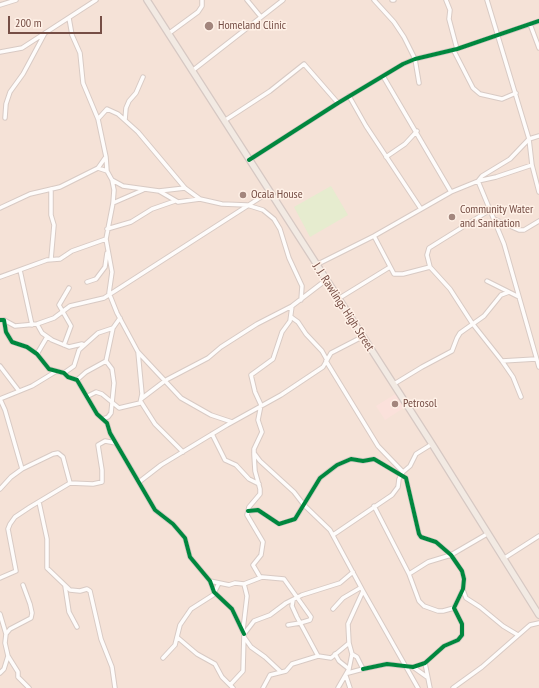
<!DOCTYPE html>
<style>
body{margin:0}
#map{position:relative;width:539px;height:688px;overflow:hidden;background:#f7ede6;font-family:"PT Sans Narrow",sans-serif}
canvas{display:block}
.scale{position:absolute;left:8px;top:16px;width:94px;height:18px;box-sizing:border-box;border:2px solid #764e45;border-top:0;padding-left:5px;font-size:12px;line-height:14px;white-space:nowrap;color:#764e45;-webkit-text-stroke:3px #fff1e7;paint-order:stroke}
</style>
<div id="map">
<canvas width="539" height="688"></canvas>
<div class="scale">200 m</div>
</div>
<script>
const g = document.querySelector('canvas').getContext('2d');
g.lineJoin = 'round';
function fill(path, color) { g.fillStyle = color; g.fill(path, 'evenodd'); }
const shape = rows => new Path2D(rows.map(r => 'M' + r).join(''));
function trace(path, color, width, dash) { g.strokeStyle = color; g.lineWidth = width; g.lineCap = dash ? 'butt' : 'round'; g.setLineDash(dash || []); g.stroke(path); }
function write(font, color, halo, rows, align = 'center') {
  g.font = font + ' "PT Sans Narrow",sans-serif'; g.lineWidth = 3; g.setLineDash([]); g.textBaseline = 'middle'; g.strokeStyle = halo; g.fillStyle = color; for (const [text, x, y, turn = 0] of rows) {
    g.save(); g.translate(x, y); g.rotate((+turn || 0) * Math.PI / 180); g.textAlign = isNaN(turn) ? turn : align; if (halo) g.strokeText(text, 0, 0); g.fillText(text, 0, 0); g.restore();
  }
}
fill(shape([
 [0,0,539,0,539,688,0,688]
]), '#f5e2d7');
fill(shape([
 [397,393,405,407,385,420,376,406]
]), '#fbe1db');
fill(shape([
 [331,186,348,215,310,237,294,207]
]), '#e6eccf');
const street = shape([
 [247,0,261,17],
 [374,0,394,22,404,37,415,59,419,83],
 [392,0,394,0],
 [446,0,450,10,449,19,457,49],
 [487,0,529,139,532,165,539,192],
 [0,5,16,0],
 [69,18,72,35,80,53,83,83,98,119,106,157,107,171,112,180,123,186,159,191,178,202,200,199],
 [530,24,539,48],
 [168,34,198,12,202,6,202,0],
 [454,51,473,88,480,94,502,99,516,93],
 [0,52,22,48,96,0],
 [192,71,283,0],
 [383,76,451,192],
 [349,96,366,126,421,209],
 [5,118,6,104,10,92,23,74,45,33],
 [98,119,107,109,118,114,138,132,185,188,200,199,222,204,247,205,263,210,274,219,280,229,289,258,302,286,301,300],
 [125,120,126,108,129,101,136,93,143,77],
 [224,121,270,91,304,64,338,103],
 [386,157,405,144,417,131],
 [249,160,338,103,403,64,415,59,457,49,539,21],
 [532,165,496,177,478,181,504,244,539,367],
 [98,168,105,158],
 [51,189,51,215,54,225,51,259],
 [159,191,185,188],
 [113,203,143,190],
 [0,208,30,194,60,187,98,168,107,171],
 [490,210,429,248,427,255,430,267,450,289,472,323,502,361,513,377,521,397],
 [494,219,519,230,524,230,539,221],
 [107,229,131,222,152,209,175,201],
 [374,236,394,274,403,274,430,267],
 [316,265,374,236,451,192,478,181,482,176,510,159,529,139,539,136],
 [20,270,32,325],
 [0,277,47,260,60,259,72,251,106,239],
 [487,281,519,297],
 [87,282,96,279,105,267,107,253],
 [338,299,390,267],
 [291,317,298,322,306,334,322,351,327,360],
 [0,320,4,320,6,332,12,342,27,347,37,354,49,369,64,373,68,377,77,380,97,414,107,423,110,433,155,510,173,524,185,538,190,557,210,581,214,592,232,609,244,634],
 [4,320,15,326,37,324,54,318,70,306,104,298,269,192],
 [37,324,42,333,52,340,69,347,82,344,84,345],
 [64,345,71,326,59,305,69,288],
 [138,352,181,398,211,415,232,422],
 [37,354,47,337],
 [326,361,378,446,403,472],
 [502,361,536,359],
 [0,366,19,391],
 [64,373,74,366,79,350,98,333,113,328],
 [77,380,86,372,106,361,113,328,120,318],
 [394,384,422,367,452,351,457,338,460,333,484,316,501,295,509,292],
 [88,396,96,392,102,394,119,408,140,403,142,394,138,352,117,313,109,293,112,272,106,239,113,203,114,190,112,180],
 [0,399,5,410,22,469],
 [0,399,32,386,55,372],
 [141,399,166,380,208,358,221,347,257,324,292,306,326,280],
 [141,402,155,424,183,452],
 [103,419,108,417,111,413,114,383,112,369,106,361],
 [212,434,225,460,236,465,249,479,259,484],
 [254,453,260,461,294,492,304,505,330,530,363,591,348,624,349,643,352,654,349,669,338,688],
 [139,482,161,465,227,425,281,395,323,367,331,353,362,337],
 [70,483,93,484,102,482,102,470,98,445,105,441,116,443],
 [0,489,11,477,22,469,53,454,58,453,63,457,70,483,30,507,15,517,10,524,8,529,16,571,0,578],
 [39,502,47,539,47,568,70,590,80,591,87,589,90,591,101,639,112,667,115,688],
 [374,506,409,574,419,601,424,606,438,611,443,611,454,608],
 [248,511,258,510,279,524,295,519,320,478,337,465,351,459,363,461,374,459,406,478,419,534,421,537,436,542,451,555,462,571,464,579,463,589,454,608,462,624,462,635,458,640,444,646,425,663,413,667,387,664,363,669],
 [333,535,392,495,398,487,399,479,403,472,410,466,416,454,432,444],
 [503,559,539,536],
 [409,574,428,562,451,555,487,534],
 [260,577,253,565,261,555,263,542,247,515,249,507,260,494,260,489,255,471,254,455,254,449,262,432,258,420,261,405,255,392,251,375,273,359,282,332,290,321,292,306],
 [210,581,229,585,235,583,244,584,262,577,284,579,311,617,310,620,300,623,288,625],
 [65,586,69,612,77,627],
 [463,590,466,598,480,607,503,626,518,635],
 [363,591,418,688],
 [293,600,292,606,297,617,318,656],
 [333,609,343,598,360,588],
 [0,614,6,634,5,643,8,656,18,672,18,677,29,688],
 [243,630,247,596,244,584],
 [6,634,10,629,31,618,32,613,30,604,23,585],
 [177,637,197,654,215,664,222,677,233,688],
 [244,637,251,647,265,657,281,672],
 [335,654,339,661,349,669],
 [163,658,175,645,180,625,191,609,213,595,219,583],
 [425,663,430,688],
 [413,667,427,677],
 [0,673,4,669,8,656],
 [348,673,363,669,357,657,352,654],
 [346,676,350,688],
 [230,685,243,671,244,634,254,621,270,615,286,603,302,595,340,583,353,572],
 [263,688,270,675,286,671,292,664,318,656,331,658,349,643],
 [453,688,482,667,530,625,539,623]
]);
const primary = shape([
 [147,0,432,444,539,615]
]);
trace(street, '#d8cac4', 5.5);
trace(primary, '#d6c8c3', 8);
trace(street, '#fefcfb', 3.5);
trace(primary, '#f2eae3', 5.5);
trace(shape([
 [249,160,338,103,403,64,415,59,457,49,539,21],
 [0,320,4,320,6,332,12,342,27,347,37,354,49,369,64,373,68,377,77,380,97,414,107,423,110,433,155,510,173,524,185,538,190,557,210,581,214,592,232,609,244,634],
 [248,511,258,510,279,524,295,519,320,478,337,465,351,459,363,461,374,459,406,478,419,534,421,537,436,542,451,555,462,571,464,579,463,589,454,608,462,624,462,635,458,640,444,646,425,663,413,667,387,664,363,669]
]), '#00873e', 4);
for (const [x, y, r, color] of [
 [209,26,5,"#a3867d"],
 [243,195,4,"#a3867d"],
 [452,217,4,"#a3867d"],
 [395,404,4,"#a3867d"]
]) { const dot = new Path2D(); dot.arc(x, y, r, 0, 2 * Math.PI); g.fillStyle = color; g.fill(dot); trace(dot, '#fff1e7', 1.5); }
write('12px', '#764e45', '#fff1e7', [
 ["Homeland Clinic",218,26],
 ["Ocala House",251,195],
 ["Community Water",460,210],
 ["and Sanitation",460,224],
 ["Petrosol",403,404]
], 'left');
write('12px', '#764e45', '#fff1e7', [
 ["J. J. Rawlings High Street",343,307,57]
]);
</script>
